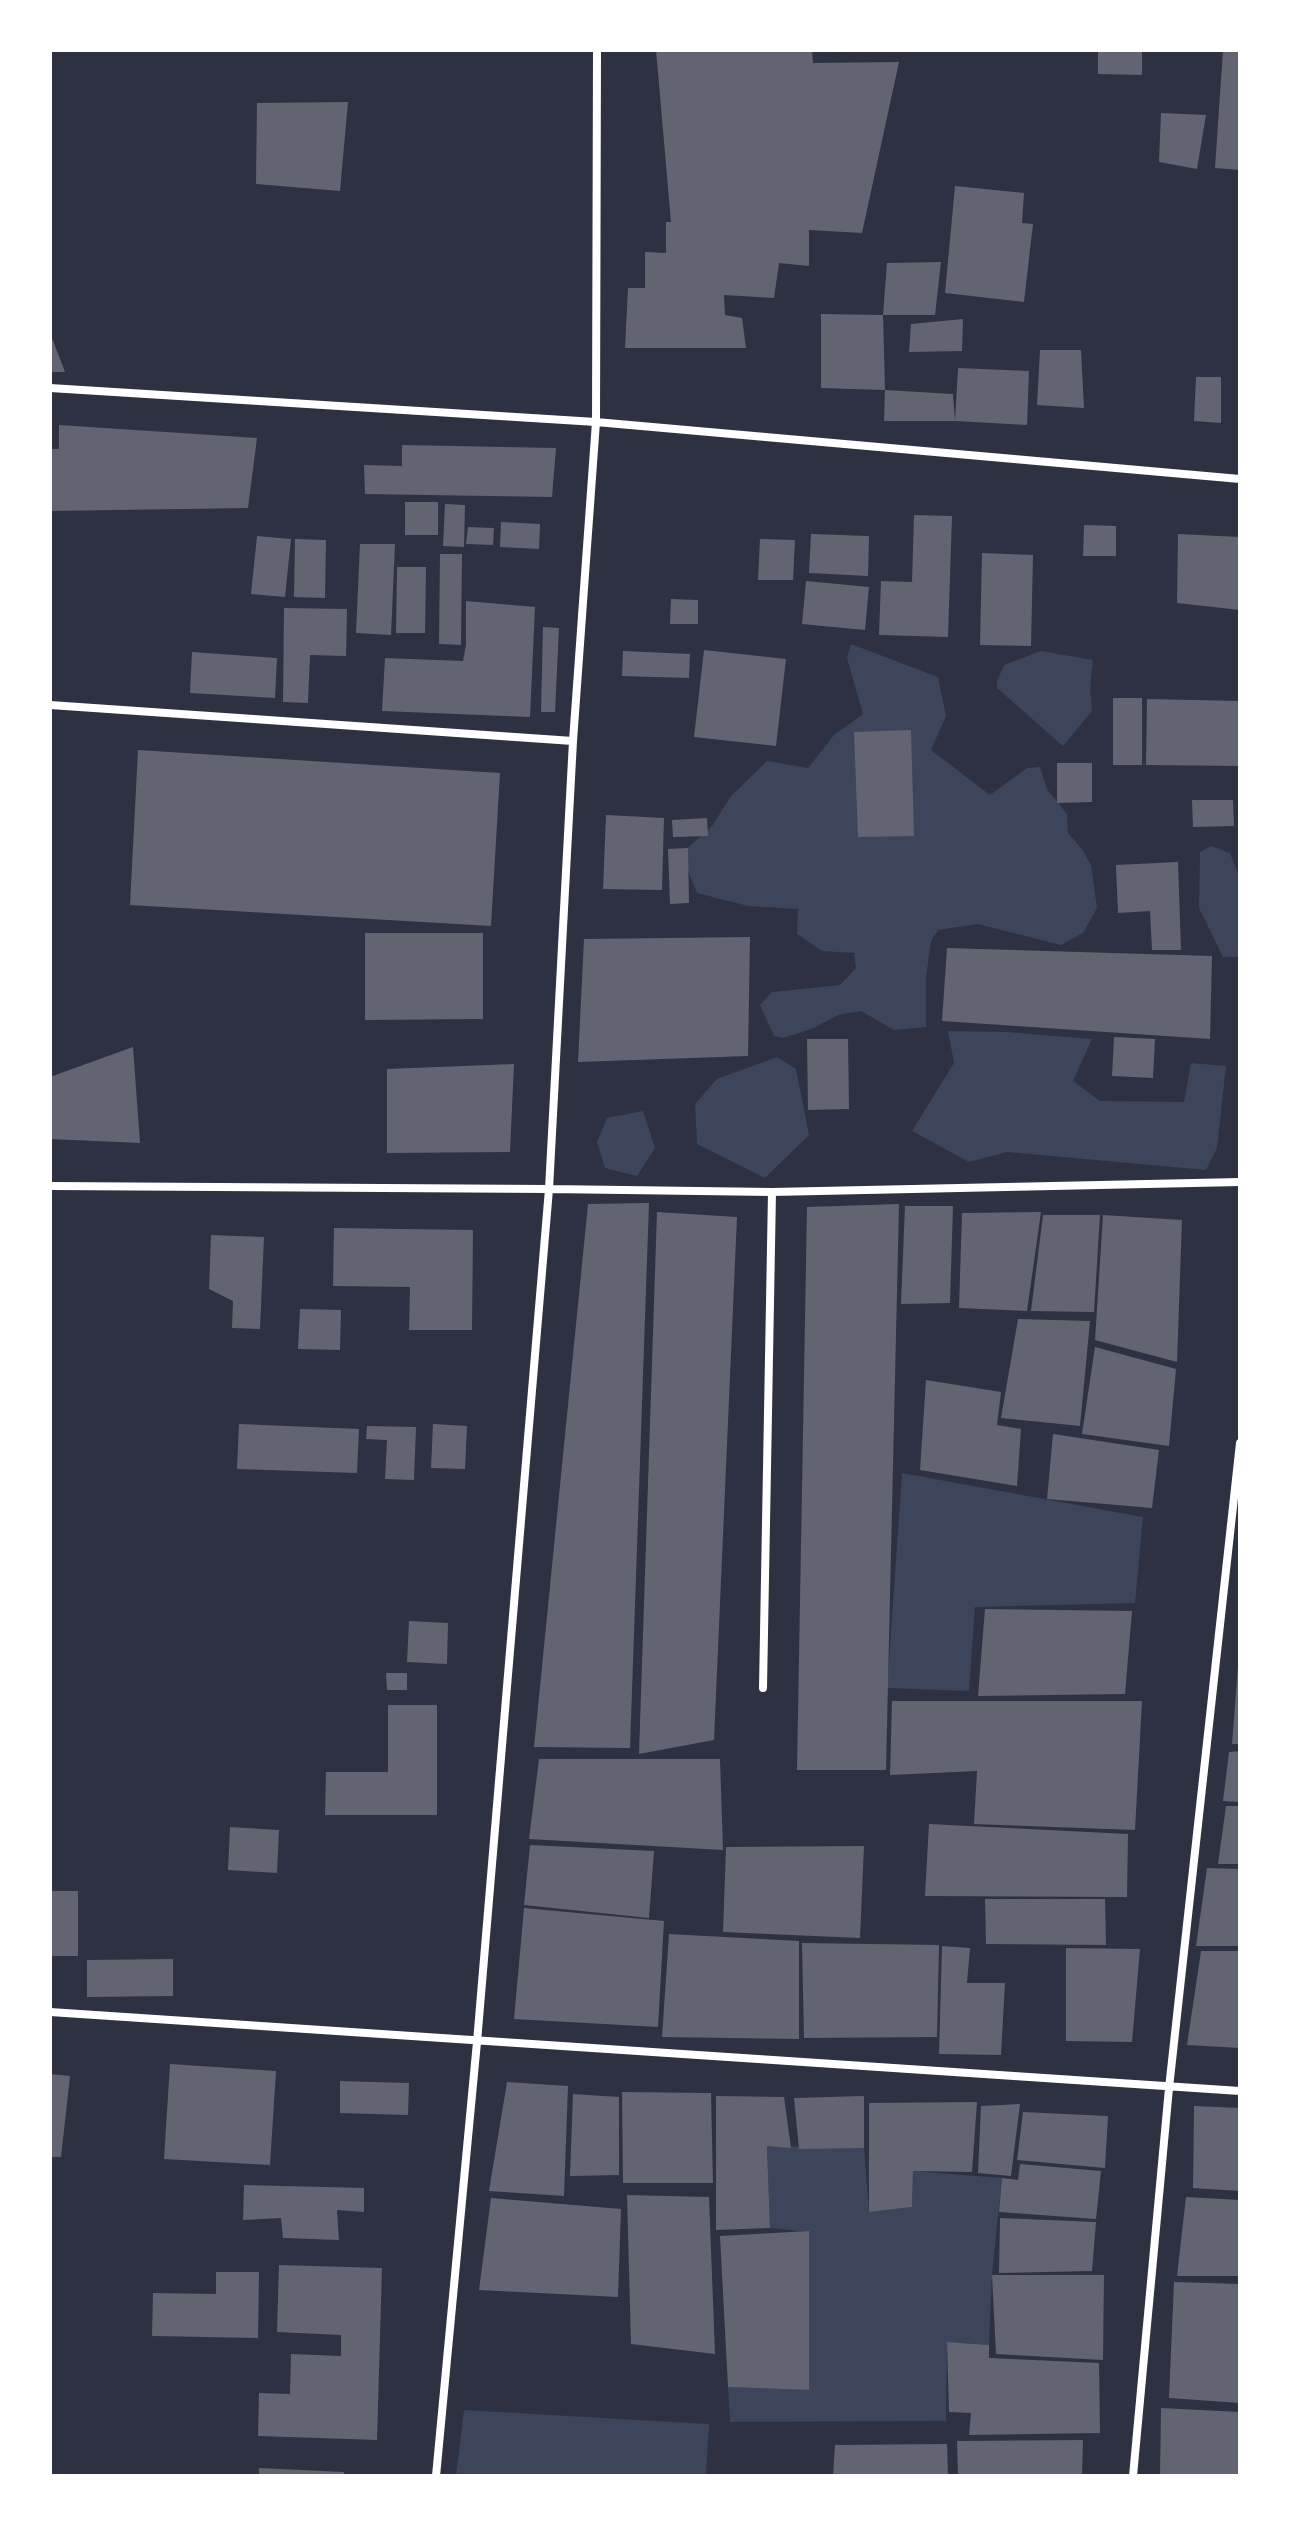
<!DOCTYPE html>
<style>
body{margin:0}
#map{position:relative;width:1290px;height:2526px;overflow:hidden;background:#2d3142;font-family:"DejaVu Sans",sans-serif}
canvas{display:block}
.frame{position:absolute;inset:0;border:52px solid #fff;pointer-events:none}
</style>
<div id="map">
<canvas width="1290" height="2526"></canvas>
<div class="frame"></div>
</div>
<script>
const g = document.querySelector('canvas').getContext('2d');
g.lineJoin = 'round';
function fill(path, color) { g.fillStyle = color; g.fill(path, 'evenodd'); }
const shape = rows => new Path2D(rows.map(r => 'M' + r).join(''));
function trace(path, color, width, dash) { g.strokeStyle = color; g.lineWidth = width; g.lineCap = dash ? 'butt' : 'round'; g.setLineDash(dash || []); g.stroke(path); }
fill(shape([
 [851,644,938,677,946,716,931,750,990,795,1027,768,1040,767,1047,789,1067,814,1068,833,1082,849,1091,865,1097,908,1083,933,1061,945,978,924,938,930,931,941,926,978,926,1027,894,1030,861,1011,838,1015,814,1028,783,1038,774,1036,760,1005,772,992,840,985,856,968,854,953,822,951,797,934,798,909,748,906,697,893,681,854,712,826,731,796,767,761,808,768,834,735,863,714,847,658],
 [1041,651,1093,660,1090,689,1092,711,1063,746,997,688,997,681,1004,665],
 [1211,846,1230,853,1240,879,1240,957,1223,957,1199,908,1200,852],
 [948,1031,1006,1032,1092,1039,1073,1081,1100,1101,1184,1102,1191,1063,1226,1066,1217,1148,1206,1170,1007,1152,969,1162,912,1131,954,1063],
 [777,1057,796,1069,809,1135,765,1178,697,1144,695,1104,717,1079],
 [643,1111,655,1148,637,1176,605,1168,597,1142,607,1118],
 [902,1473,1143,1517,1135,1603,975,1607,969,1691,887,1688],
 [767,2146,864,2148,869,2212,912,2207,913,2171,1002,2178,992,2275,989,2345,947,2342,946,2421,730,2422,728,2387,809,2390,809,2232,770,2228],
 [464,2410,709,2424,706,2476,456,2476]
]), '#3c4559');
fill(shape([
 [656,50,812,50,813,63,899,62,862,233,809,230,809,266,779,263,774,298,724,295,725,315,742,318,746,348,625,348,628,288,645,288,645,252,666,253,666,222,671,222],
 [1098,50,1142,50,1142,75,1098,74],
 [1223,50,1240,50,1240,170,1215,168],
 [348,102,340,191,256,184,257,103],
 [1161,113,1206,115,1197,169,1159,162],
 [955,186,1024,193,1022,223,1033,224,1024,302,945,293],
 [941,262,935,315,883,315,887,263],
 [821,314,883,315,885,390,953,394,955,421,958,368,1029,371,1027,425,955,421,884,421,885,390,821,388],
 [963,319,962,351,909,352,911,324],
 [50,333,65,372,50,372],
 [1040,350,1081,350,1084,408,1037,405],
 [1196,377,1221,377,1221,423,1194,421],
 [59,425,257,438,248,508,50,511,50,449,59,449],
 [402,445,556,448,552,497,365,494,364,465,402,466],
 [405,502,438,502,438,535,405,535],
 [445,504,465,505,464,547,443,546],
 [914,515,952,516,948,637,879,635,881,581,912,582],
 [501,522,540,524,539,549,500,547],
 [1084,525,1116,526,1116,556,1083,556],
 [468,527,494,528,493,545,466,544],
 [811,534,869,536,868,576,809,573],
 [1178,534,1240,537,1240,610,1177,603],
 [257,536,291,539,285,597,251,594],
 [295,539,326,540,325,598,294,597],
 [760,539,795,540,793,580,758,580],
 [360,544,395,544,391,635,356,633],
 [982,553,1033,555,1031,646,980,645],
 [440,554,462,554,461,645,439,644],
 [397,567,426,567,425,633,396,633],
 [806,581,869,587,865,630,802,624],
 [671,599,698,600,698,624,670,624],
 [466,601,535,607,530,717,382,711,385,658,463,661,466,645],
 [284,608,347,609,346,656,310,655,308,703,283,702],
 [543,627,559,628,555,712,541,712],
 [704,650,786,659,776,746,694,737],
 [623,651,690,654,689,678,622,676],
 [192,652,277,658,275,698,190,693],
 [1113,698,1142,698,1142,765,1113,765],
 [1147,699,1240,701,1239,766,1146,765],
 [911,730,914,836,858,837,854,732],
 [138,750,500,773,491,926,130,905],
 [1057,763,1092,763,1092,802,1057,803],
 [1192,800,1233,800,1234,826,1193,827],
 [606,815,664,818,662,890,603,889],
 [707,818,708,836,673,837,672,820],
 [688,848,689,903,670,904,668,849],
 [1178,862,1181,950,1152,950,1150,911,1118,913,1116,865],
 [365,933,483,933,483,1019,365,1020],
 [750,937,748,1056,578,1062,584,939],
 [947,948,1212,956,1210,1039,942,1021],
 [1114,1037,1155,1039,1153,1078,1112,1076],
 [807,1039,848,1039,849,1109,808,1110],
 [133,1047,140,1143,50,1139,50,1077],
 [514,1064,510,1152,387,1153,387,1069],
 [649,1203,630,1748,534,1747,588,1204],
 [899,1204,886,1770,797,1770,807,1207],
 [905,1206,953,1206,950,1303,901,1304],
 [657,1212,737,1217,714,1740,639,1754],
 [1041,1212,1027,1311,959,1308,962,1213],
 [1043,1215,1100,1215,1094,1312,1031,1311],
 [1103,1215,1182,1220,1177,1362,1095,1340],
 [334,1228,473,1230,472,1330,409,1330,410,1287,333,1286],
 [211,1235,264,1237,260,1329,232,1328,233,1301,209,1289],
 [300,1309,341,1310,340,1350,298,1349],
 [1018,1319,1090,1321,1080,1426,1001,1418],
 [1095,1347,1176,1369,1169,1446,1082,1434],
 [926,1380,1001,1392,997,1425,1021,1429,1017,1486,920,1470],
 [239,1424,359,1429,357,1473,237,1469],
 [433,1424,467,1426,465,1469,431,1468],
 [367,1426,416,1427,414,1480,385,1479,387,1440,366,1439],
 [1053,1434,1159,1450,1152,1508,1047,1499],
 [985,1609,1132,1611,1125,1694,978,1696],
 [409,1621,448,1623,447,1664,407,1662],
 [1238,1666,1240,1666,1240,1744,1232,1744],
 [386,1673,407,1673,407,1690,387,1690],
 [892,1701,1142,1701,1135,1830,974,1824,977,1771,890,1775],
 [388,1705,437,1705,437,1815,325,1815,326,1772,388,1772],
 [1240,1751,1240,1802,1223,1801,1229,1752],
 [539,1759,720,1759,723,1850,529,1839],
 [1226,1806,1240,1806,1240,1864,1218,1864],
 [929,1824,1128,1834,1127,1897,925,1896],
 [230,1827,279,1830,277,1873,228,1870],
 [530,1845,654,1851,649,1918,524,1905],
 [864,1846,860,1938,723,1932,726,1847],
 [1207,1868,1240,1869,1240,1946,1196,1946],
 [50,1891,78,1891,78,1956,50,1956],
 [985,1899,1105,1899,1106,1945,986,1944],
 [524,1908,664,1921,658,2027,514,2019],
 [669,1934,799,1941,799,2039,662,2037],
 [802,1943,939,1945,937,2037,804,2038],
 [942,1946,970,1948,967,1983,1005,1983,1001,2055,939,2054],
 [1066,1948,1140,1949,1132,2042,1066,2041],
 [1201,1951,1240,1951,1240,2048,1187,2045],
 [173,1959,173,1996,87,1997,87,1960],
 [170,2064,276,2071,270,2165,164,2159],
 [50,2074,70,2076,61,2157,50,2157],
 [340,2081,409,2083,408,2115,340,2113],
 [507,2082,568,2086,564,2196,489,2191],
 [622,2092,711,2093,713,2183,623,2183],
 [573,2094,619,2097,619,2175,570,2176],
 [716,2096,784,2097,791,2148,767,2146,770,2228,716,2230],
 [864,2096,864,2148,799,2149,794,2098],
 [977,2102,972,2172,913,2171,912,2207,869,2212,869,2103],
 [1020,2104,1011,2176,978,2173,981,2106],
 [1194,2106,1240,2108,1240,2191,1193,2188],
 [1023,2112,1108,2116,1105,2168,1017,2160],
 [1020,2164,1101,2171,1096,2219,999,2212,1002,2178,1018,2180],
 [244,2185,364,2188,364,2212,337,2210,339,2240,283,2238,281,2218,243,2220],
 [627,2195,709,2197,715,2354,631,2344],
 [1186,2197,1240,2200,1240,2276,1177,2276],
 [491,2198,621,2209,618,2297,479,2290],
 [1000,2218,1096,2222,1092,2271,999,2273],
 [809,2231,809,2390,728,2387,720,2236],
 [279,2265,382,2268,377,2440,258,2436,259,2393,290,2394,291,2354,341,2356,341,2335,277,2332],
 [216,2272,259,2272,258,2338,152,2336,153,2293,216,2294],
 [992,2275,1104,2275,1103,2360,996,2354],
 [1174,2282,1240,2284,1240,2403,1169,2398],
 [947,2342,989,2345,989,2358,1099,2363,1100,2433,969,2435,971,2413,949,2412],
 [1161,2408,1240,2412,1240,2476,1160,2476],
 [1083,2440,1082,2476,958,2476,957,2441],
 [947,2444,948,2476,833,2476,835,2445],
 [259,2468,344,2472,344,2476,259,2476]
]), '#626471');
trace(shape([
 [50,388,596,422,1240,479],
 [50,705,573,741],
 [50,1186,549,1189,772,1192,1240,1182],
 [763,1688,772,1192],
 [50,2012,1240,2091],
 [436,2476,477,2042,549,1189,573,741,596,422,597,50],
 [1133,2476,1169,2088,1240,1443]
]), '#fff', 8);
</script>
